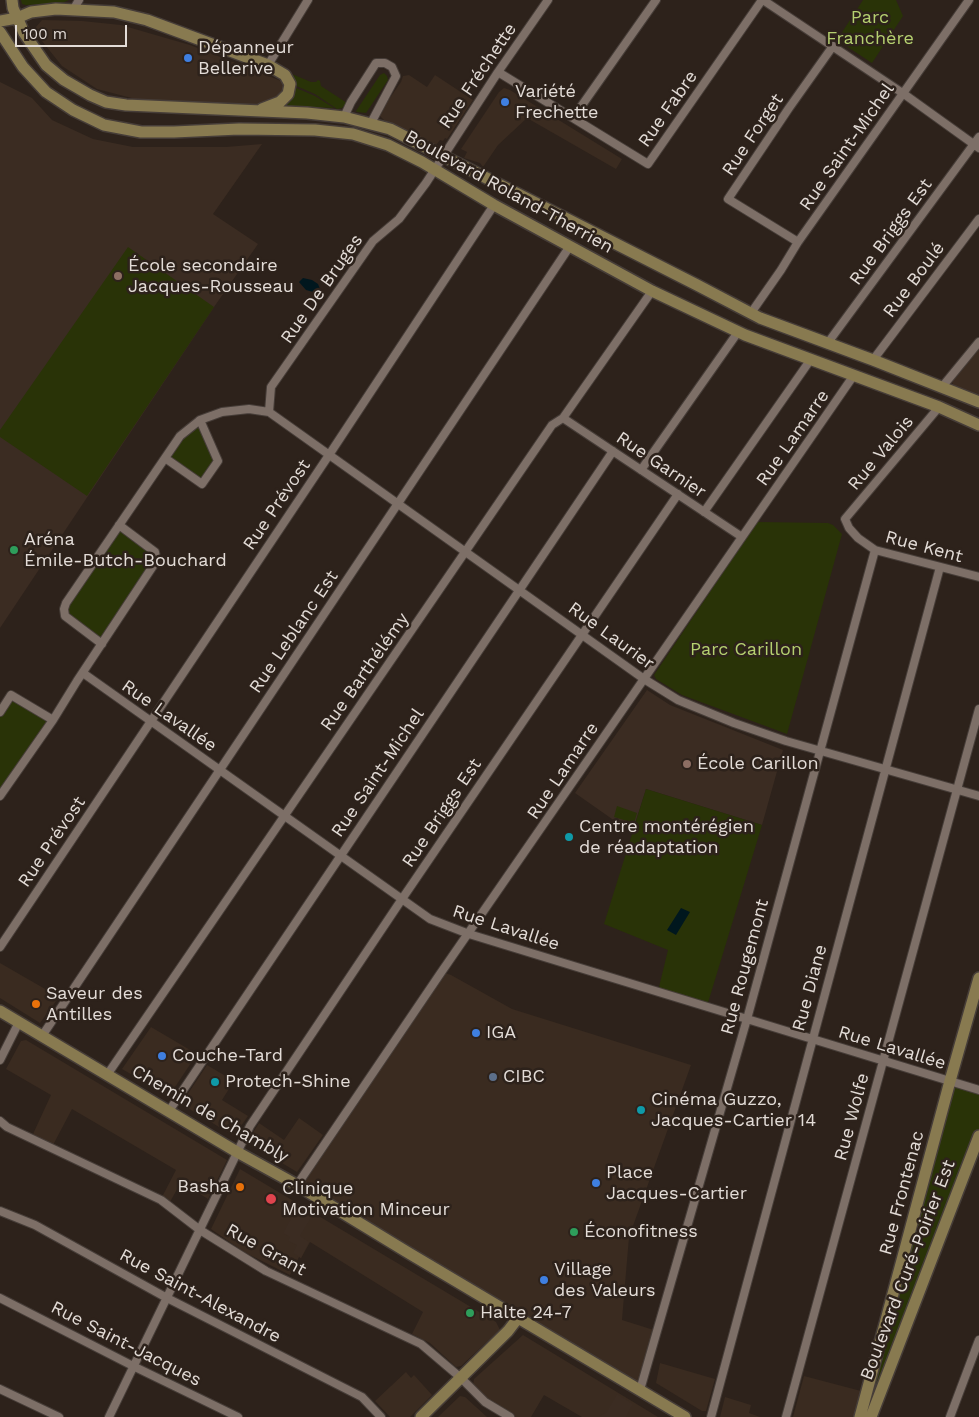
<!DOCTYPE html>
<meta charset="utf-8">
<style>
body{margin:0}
#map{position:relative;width:979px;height:1417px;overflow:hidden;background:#2d221b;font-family:"Work Sans",sans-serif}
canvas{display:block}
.scale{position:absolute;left:15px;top:25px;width:112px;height:22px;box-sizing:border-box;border:2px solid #e3dcd7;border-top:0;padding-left:6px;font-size:15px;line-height:18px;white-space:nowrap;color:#e3dcd7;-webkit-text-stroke:4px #2d221b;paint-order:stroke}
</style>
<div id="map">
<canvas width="979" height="1417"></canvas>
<div class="scale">100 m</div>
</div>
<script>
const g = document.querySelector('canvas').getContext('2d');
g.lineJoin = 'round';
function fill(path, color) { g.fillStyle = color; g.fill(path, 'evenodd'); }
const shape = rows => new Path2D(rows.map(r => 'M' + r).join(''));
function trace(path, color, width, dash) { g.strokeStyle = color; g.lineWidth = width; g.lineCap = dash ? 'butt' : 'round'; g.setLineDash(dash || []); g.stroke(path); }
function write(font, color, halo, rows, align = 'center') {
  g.font = font + ' "Work Sans",sans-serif'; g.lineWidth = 5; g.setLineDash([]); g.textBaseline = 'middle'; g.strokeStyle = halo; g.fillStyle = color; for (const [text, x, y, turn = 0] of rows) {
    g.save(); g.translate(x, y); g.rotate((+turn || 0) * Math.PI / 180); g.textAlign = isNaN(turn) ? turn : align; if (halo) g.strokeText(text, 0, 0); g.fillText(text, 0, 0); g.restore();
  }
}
fill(shape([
 [42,20,82,21,121,25,190,45,286,83,277,101,264,106,143,101,97,89,62,66,38,36,36,27],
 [409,75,427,87,435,75,473,100,447,139,445,138,443,141,440,140,436,145,384,120,380,116,380,112,401,82,403,76],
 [504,88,510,90,622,159,616,169,527,118,498,145,483,167,480,163,464,158,467,152,461,149,499,92],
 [979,347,979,397,954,386,952,382],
 [0,963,59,997,40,1023,0,998],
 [442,972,451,975,512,1009,691,1065,629,1237,622,1320,657,1331,640,1390,297,1185],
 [151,1027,197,1054,169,1096,122,1069],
 [26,1040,227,1160,208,1199,181,1182,170,1202,162,1197,176,1170,72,1109,53,1145,33,1134,51,1095,6,1069,21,1041],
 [207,1065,234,1081,222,1100,248,1116,234,1136,181,1104],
 [299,1118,323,1135,297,1172,247,1142,259,1123,284,1140],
 [240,1169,496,1322,500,1330,461,1366,456,1367,430,1343,412,1334,423,1312,310,1242,301,1258,299,1257,290,1275,244,1252,211,1229],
 [523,1335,658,1417,582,1417,544,1395,531,1417,511,1417,490,1402,473,1385,474,1379],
 [660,1363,715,1379,706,1411,702,1411,656,1383],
 [406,1372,411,1378,414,1375,432,1395,410,1417,390,1417,375,1401],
 [804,1376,861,1391,854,1417,793,1417],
 [460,1396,465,1397,487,1417,438,1417],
 [725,1397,751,1405,749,1413,760,1417,720,1417]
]), '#3a2b20');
fill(shape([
 [204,55,215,59,210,71,199,68],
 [0,82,32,98,52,120,93,139,133,147,226,147,262,144,213,214,258,244,214,307,0,628],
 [647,690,670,705,783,750,762,825,646,789,632,833,575,793],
 [299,1204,314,1213,300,1236,309,1242,301,1258,293,1253,297,1245,288,1241,290,1237,283,1233],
 [617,1394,633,1404,626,1417,597,1417,606,1413]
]), '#3b2c22');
fill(shape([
 [21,0,69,0,62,3,26,5,22,4],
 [863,0,896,0,903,16,872,63,837,40],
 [282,70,311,82,316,82,318,80,320,81,321,86,347,103,342,108,337,109,315,94,294,85],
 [384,73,387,76,388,80,366,113,357,112,356,111,380,75],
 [294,87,315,96,334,108,283,106],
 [128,247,214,307,87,496,0,437,0,430],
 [200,420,218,461,202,484,165,458],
 [757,522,828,523,833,525,842,534,787,734,682,695,656,679,654,675],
 [119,525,156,557,102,644,65,616,66,603],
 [11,695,53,720,0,796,0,712],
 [646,789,762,825,707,1006,658,991,668,950,604,924],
 [617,806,637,813,634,823,614,817],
 [950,1081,979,1090,979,1136,871,1417,860,1417]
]), '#293307');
fill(shape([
 [303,278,312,280,318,284,320,289,317,293,306,290,299,282],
 [681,908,690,912,676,935,667,930]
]), '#00171e');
const street = shape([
 [763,0,904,94,979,148],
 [73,10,79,0],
 [268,65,308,0],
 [498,72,648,164,762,0],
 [344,117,351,102,376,63,385,63,392,67,396,76,371,123],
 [573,118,656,0],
 [798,242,728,199,789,108,833,46],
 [751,313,781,270,798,242,969,0],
 [827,344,979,137],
 [873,360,979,219],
 [942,387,979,342],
 [939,407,845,519,849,528,858,538,875,550,979,577],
 [269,412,271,387,373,241,399,219,426,183,498,72,548,0],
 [563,418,742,537],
 [165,458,202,484,218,461,200,420],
 [641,470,738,332],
 [704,512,811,359],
 [102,644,65,616,64,609,66,603,180,436,200,420,222,412,249,409,269,412,644,679,678,700,734,723,786,741,979,796],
 [83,673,430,919,469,934,979,1090],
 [0,712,11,695,53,720],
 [0,796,53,720,77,681,155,563,156,557,155,552,119,525],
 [0,947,329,455,494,205],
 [42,1036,570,246],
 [0,1060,19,1022],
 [107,1075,552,425,563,418,652,291],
 [169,1111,613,451],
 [0,1121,7,1127,161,1200,200,1230,266,1271,421,1344,461,1378,485,1402,510,1417],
 [297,1185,440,974,854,375],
 [0,1211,35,1225,167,1298,362,1397,381,1417],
 [0,1298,135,1367,238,1417],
 [0,1389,59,1417],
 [640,1390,747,1019,875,550],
 [109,1417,250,1126,402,899,678,494],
 [711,1417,940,567],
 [786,1417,979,709],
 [950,1417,979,1340]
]);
const secondary = shape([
 [12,0,13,8,24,33,46,65,64,80,90,95,106,102,126,105,307,113,344,117,390,129,697,285,760,318,873,360,979,402],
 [0,21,17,18,31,12,56,9,114,12,147,20,268,65,285,75,290,84,288,94,280,102,262,109],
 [0,32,23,67,46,92,73,110,104,125,141,132,174,132,239,129,315,130,353,134,388,145,422,162,494,205,652,291,745,335,939,407,979,425],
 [0,1011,237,1152,297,1185,407,1252,685,1417],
 [421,1417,508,1331,518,1318],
 [860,1417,950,1081,979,978],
 [871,1417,979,1136]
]);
trace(street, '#463d38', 10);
trace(secondary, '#463d38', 14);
trace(street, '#7d6f67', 8);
trace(secondary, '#887a50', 11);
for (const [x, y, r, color] of [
 [188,58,5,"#3f7fe0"],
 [505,102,5,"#3f7fe0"],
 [118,276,5,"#8d6e63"],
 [14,550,5,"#2e9e5b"],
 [687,764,5,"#8d6e63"],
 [569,837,5,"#0f9aa8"],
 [36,1004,5,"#e8710a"],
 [476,1033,5,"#3f7fe0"],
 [162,1056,5,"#3f7fe0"],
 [493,1077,5,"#5c6f8a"],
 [215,1082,5,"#0f9aa8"],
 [641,1110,5,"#0f9aa8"],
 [596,1183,5,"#3f7fe0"],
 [240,1187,5,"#e8710a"],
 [271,1199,6,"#e0444e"],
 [574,1232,5,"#2e9e5b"],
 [544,1280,5,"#3f7fe0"],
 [470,1313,5,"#2e9e5b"]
]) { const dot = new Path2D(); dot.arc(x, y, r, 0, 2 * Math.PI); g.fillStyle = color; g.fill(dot); trace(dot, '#2d221b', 2); }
write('18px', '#b5d070', '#2d221b', [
 ["Parc",870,18],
 ["Franchère",870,39],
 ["Parc Carillon",746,650]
]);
write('18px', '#e3dcd7', '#2d221b', [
 ["Dépanneur",198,48],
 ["Bellerive",198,69],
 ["Variété",515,92],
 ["Frechette",515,113],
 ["École secondaire",128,266],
 ["Jacques-Rousseau",128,287],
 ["Aréna",24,540],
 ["Émile-Butch-Bouchard",24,561],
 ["École Carillon",697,764],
 ["Centre montérégien",579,827],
 ["de réadaptation",579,848],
 ["Saveur des",46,994],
 ["Antilles",46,1015],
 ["IGA",486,1033],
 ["Couche-Tard",172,1056],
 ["CIBC",503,1077],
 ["Protech-Shine",225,1082],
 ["Cinéma Guzzo,",651,1100],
 ["Jacques-Cartier 14",651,1121],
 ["Place",606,1173],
 ["Jacques-Cartier",606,1194],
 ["Basha",230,1187,"right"],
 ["Clinique",282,1189],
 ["Motivation Minceur",282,1210],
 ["Éconofitness",584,1232],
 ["Village",554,1270],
 ["des Valeurs",554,1291],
 ["Halte 24-7",480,1313]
], 'left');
write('18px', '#e3dcd7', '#2d221b', [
 ["Rue Fréchette",478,76,-56],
 ["Rue Fabre",668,109,-55],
 ["Rue Forget",753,135,-56],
 ["Rue Saint-Michel",847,147,-55],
 ["Boulevard Roland-Therrien",509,192,29],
 ["Rue Briggs Est",891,232,-54],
 ["Rue Boulé",914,280,-53],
 ["Rue De Bruges",322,289,-55],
 ["Rue Lamarre",793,438,-55],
 ["Rue Valois",881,453,-50],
 ["Rue Garnier",661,465,34],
 ["Rue Prévost",277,505,-56],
 ["Rue Kent",924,547,15],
 ["Rue Leblanc Est",294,632,-56],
 ["Rue Laurier",611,636,36],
 ["Rue Barthélémy",365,672,-55],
 ["Rue Lavallée",169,716,35],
 ["Rue Lamarre",563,771,-56],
 ["Rue Saint-Michel",378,773,-56],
 ["Rue Briggs Est",442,813,-56],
 ["Rue Prévost",52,842,-56],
 ["Rue Lavallée",506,928,18],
 ["Rue Rougemont",745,967,-75],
 ["Rue Diane",810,988,-75],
 ["Rue Lavallée",892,1048,17],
 ["Chemin de Chambly",210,1114,30],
 ["Rue Wolfe",852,1117,-75],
 ["Rue Frontenac",902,1193,-75],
 ["Rue Grant",266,1250,29],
 ["Boulevard Curé-Poirier Est",908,1270,-69],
 ["Rue Saint-Alexandre",200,1296,28],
 ["Rue Saint-Jacques",126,1344,27]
]);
</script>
